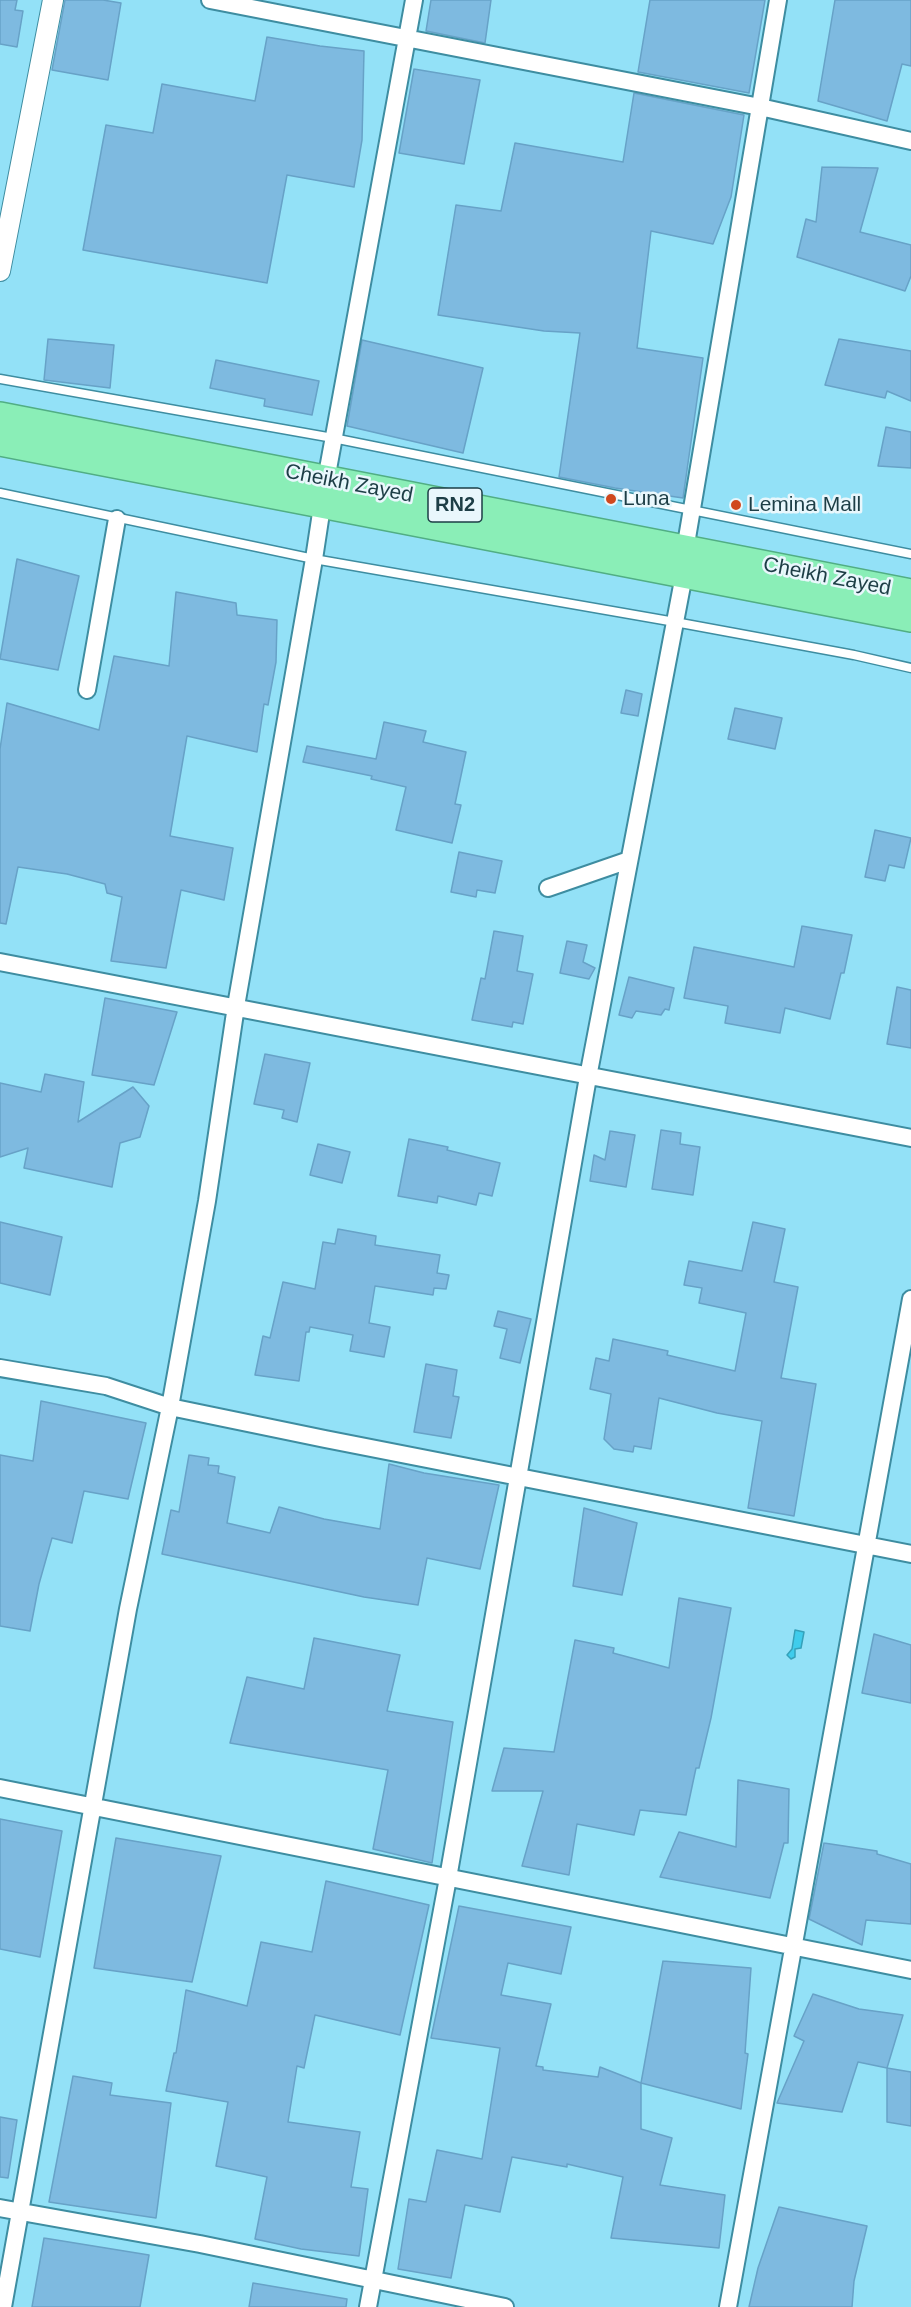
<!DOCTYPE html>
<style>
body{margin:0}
canvas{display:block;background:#93e1f7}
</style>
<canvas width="911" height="2307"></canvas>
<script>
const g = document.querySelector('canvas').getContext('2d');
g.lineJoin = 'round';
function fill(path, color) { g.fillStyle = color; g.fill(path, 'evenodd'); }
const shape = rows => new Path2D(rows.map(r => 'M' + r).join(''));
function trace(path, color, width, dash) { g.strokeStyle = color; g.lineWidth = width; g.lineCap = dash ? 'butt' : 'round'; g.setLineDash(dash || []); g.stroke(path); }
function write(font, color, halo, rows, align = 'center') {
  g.font = font + ' Helvetica,sans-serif'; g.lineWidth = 5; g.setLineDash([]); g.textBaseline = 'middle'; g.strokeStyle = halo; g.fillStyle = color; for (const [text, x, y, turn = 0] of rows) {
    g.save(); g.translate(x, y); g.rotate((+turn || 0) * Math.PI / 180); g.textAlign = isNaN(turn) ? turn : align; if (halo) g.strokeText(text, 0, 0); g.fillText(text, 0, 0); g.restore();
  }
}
const water = shape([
 [795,1630,804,1632,801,1648,795,1649,795,1657,791,1659,787,1655,792,1649,795,1630]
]);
fill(water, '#3fccec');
trace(water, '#35a1ba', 1.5);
const building = shape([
 [0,0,17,0,15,10,23,11,17,47,0,44,0,0],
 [65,0,103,0,121,3,108,80,52,70,65,0],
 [431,0,491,0,485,43,426,31,431,0],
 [650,0,765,0,749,93,638,72,650,0],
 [835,0,911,0,911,66,902,64,887,121,818,101,835,0],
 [267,37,320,46,364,51,362,140,354,187,287,175,267,283,83,250,106,125,153,133,162,84,255,101,267,37],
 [414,69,480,80,464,164,399,153,414,69],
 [634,93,744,115,731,197,713,244,651,231,637,348,703,358,683,498,615,488,559,477,580,333,544,331,438,315,456,205,501,211,515,143,623,162,634,93],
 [822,167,878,168,860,232,911,245,911,276,905,291,797,257,806,219,816,222,822,167],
 [48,339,114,345,110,388,44,380,48,339],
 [839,339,911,351,911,401,887,391,885,398,825,385,839,339],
 [362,340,483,368,463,453,347,426,362,340],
 [216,360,319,381,312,415,264,406,265,399,210,388,216,360],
 [886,427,911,432,911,468,878,466,886,427],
 [17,559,79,576,58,670,0,659,17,559],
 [176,592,236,603,237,615,277,620,276,662,268,705,264,704,257,752,187,736,170,836,233,848,224,900,181,890,166,968,111,961,122,897,107,893,105,884,67,874,18,867,6,924,0,923,0,749,7,703,99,730,114,656,169,666,176,592],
 [626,690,642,694,638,716,621,713,626,690],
 [735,708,782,718,775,749,728,739,735,708],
 [384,722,426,731,423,742,466,752,455,804,461,805,452,843,396,830,406,787,371,779,372,776,303,762,307,746,376,759,384,722],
 [875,830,911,838,904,868,889,865,885,881,865,877,875,830],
 [459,852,502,861,495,893,477,890,476,897,451,892,459,852],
 [802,926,852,935,844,973,841,973,830,1019,785,1008,780,1033,725,1023,728,1006,684,998,694,947,794,967,802,926],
 [494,931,523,936,517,971,533,974,523,1024,513,1022,512,1027,472,1020,481,978,485,979,494,931],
 [567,941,587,945,583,962,595,968,589,979,560,973,567,941],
 [629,977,674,988,669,1010,665,1009,661,1015,636,1011,632,1018,619,1015,629,977],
 [897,987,911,990,911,1048,887,1044,897,987],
 [105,998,177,1012,154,1085,92,1075,105,998],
 [265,1054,310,1063,297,1122,282,1118,284,1110,254,1104,265,1054],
 [45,1074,84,1082,78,1122,133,1087,149,1106,140,1137,120,1143,112,1187,24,1168,28,1148,0,1157,0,1083,41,1092,45,1074],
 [661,1130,681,1133,680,1144,700,1147,693,1195,652,1189,661,1130],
 [610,1131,635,1135,626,1187,590,1181,594,1155,605,1160,610,1131],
 [409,1139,448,1147,447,1150,500,1163,492,1196,479,1193,476,1205,438,1196,437,1203,398,1196,409,1139],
 [318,1144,350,1152,342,1183,310,1175,318,1144],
 [0,1222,62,1237,50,1295,0,1283,0,1222],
 [753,1222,785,1229,774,1282,798,1287,781,1378,816,1384,794,1516,748,1508,762,1421,717,1413,659,1398,651,1449,634,1446,633,1452,614,1449,604,1439,611,1394,590,1389,596,1358,609,1361,613,1339,668,1351,667,1355,735,1371,746,1313,699,1303,702,1288,684,1285,689,1261,742,1271,753,1222],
 [338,1229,376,1236,375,1245,440,1255,437,1273,449,1275,446,1289,434,1288,433,1295,375,1286,369,1323,390,1327,384,1357,350,1351,353,1335,310,1327,309,1332,306,1332,299,1381,255,1375,263,1336,270,1338,283,1282,315,1289,323,1242,335,1244,338,1229],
 [498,1311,531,1319,520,1363,500,1358,507,1329,494,1326,498,1311],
 [426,1364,457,1370,453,1396,459,1397,451,1438,414,1432,426,1364],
 [41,1401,146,1423,128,1499,84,1491,72,1543,52,1538,39,1584,30,1631,0,1626,0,1455,33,1461,41,1401],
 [189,1455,209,1458,208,1465,219,1466,218,1473,235,1477,227,1523,270,1533,279,1507,324,1519,380,1529,389,1464,424,1473,499,1485,480,1569,427,1558,418,1605,364,1597,162,1554,171,1510,179,1512,189,1455],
 [584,1508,637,1523,622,1595,573,1586,584,1508],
 [679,1598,731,1608,711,1718,699,1768,696,1768,686,1815,640,1810,634,1835,577,1824,569,1875,522,1866,543,1791,492,1791,504,1748,554,1752,575,1640,614,1648,613,1653,669,1668,679,1598],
 [874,1634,911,1645,911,1703,862,1693,874,1634],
 [314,1638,400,1655,387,1711,453,1722,432,1863,373,1849,388,1770,230,1743,247,1677,304,1689,314,1638],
 [738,1780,789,1789,788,1843,784,1843,770,1898,660,1877,679,1832,736,1847,738,1780],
 [0,1819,62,1831,40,1957,0,1949,0,1819],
 [116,1838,221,1856,192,1982,94,1968,116,1838],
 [824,1843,877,1851,877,1854,911,1864,911,1924,866,1920,862,1945,809,1919,824,1843],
 [326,1881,429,1905,400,2035,315,2015,304,2068,297,2066,288,2122,360,2132,351,2187,368,2189,359,2256,301,2249,255,2239,267,2177,216,2166,228,2102,166,2091,174,2053,176,2053,186,1990,247,2006,261,1942,312,1952,326,1881],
 [459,1906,571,1927,561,1974,508,1963,501,1995,551,2004,536,2066,543,2067,543,2070,598,2077,600,2067,641,2083,641,2129,672,2138,660,2185,725,2195,719,2248,611,2238,623,2177,567,2164,567,2167,512,2157,500,2212,465,2205,451,2278,398,2269,409,2199,426,2202,437,2150,482,2159,500,2048,431,2038,459,1906],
 [663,1961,751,1968,745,2053,748,2054,741,2109,641,2083,663,1961],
 [813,1994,859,2009,903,2015,887,2068,858,2062,842,2112,777,2103,804,2041,794,2036,813,1994],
 [887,2068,911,2072,911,2126,887,2122,887,2068],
 [73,2076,112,2083,110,2095,171,2103,156,2218,49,2202,73,2076],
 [0,2117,17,2120,8,2178,0,2177,0,2117],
 [779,2207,867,2226,854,2281,852,2307,749,2307,758,2268,779,2207],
 [44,2238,149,2255,140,2307,32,2307,44,2238],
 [253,2283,347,2299,346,2307,249,2307,253,2283]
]);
fill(building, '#7ebae0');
trace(building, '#67a2c7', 1.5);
const service = shape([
 [0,379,333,438,911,554],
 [0,493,314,559,675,622,854,655,911,668]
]);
const minor = shape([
 [210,0,760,107,911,141],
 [685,550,778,0],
 [87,690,117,519],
 [548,888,629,860],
 [0,962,911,1138],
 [0,1368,106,1386,170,1407,325,1439,911,1554],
 [0,1788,911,1970],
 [0,2208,200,2244,505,2307],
 [3,2307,128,1609,170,1407,207,1201,236,1006,314,559,326,480,414,0],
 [368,2307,448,1878,588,1077,684,575],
 [728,2307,911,1299]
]);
const tertiary = shape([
 [0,271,53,0]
]);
const trunk = shape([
 [0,416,911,593],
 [0,442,911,618]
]);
trace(service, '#3e8da1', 11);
trace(minor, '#3e8da1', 20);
trace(tertiary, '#3e8da1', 22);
trace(trunk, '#51ae84', 30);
trace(service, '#fff', 8);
trace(minor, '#fff', 16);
trace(tertiary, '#fff', 20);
trace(trunk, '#8aeeb7', 27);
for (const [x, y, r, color] of [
 [611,499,6,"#d0481e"],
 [736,505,6,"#d0481e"]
]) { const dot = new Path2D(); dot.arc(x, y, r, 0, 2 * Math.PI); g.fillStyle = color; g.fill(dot); trace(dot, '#e9f7fc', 2); }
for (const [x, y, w] of [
 [455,505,54]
]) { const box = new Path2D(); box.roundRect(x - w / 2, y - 17, w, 34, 4.5); g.fillStyle = '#e9f7fc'; g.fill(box); trace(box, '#1d3e46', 1.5); }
write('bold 20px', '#1d3e46', null, [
 ["RN2",455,505]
]);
write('21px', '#1d3e46', '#e9f7fc', [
 ["Cheikh Zayed",349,484,11],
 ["Cheikh Zayed",827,577,11]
]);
write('21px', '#1d3e46', '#e9f7fc', [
 ["Luna",623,499],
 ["Lemina Mall",748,505]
], 'left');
</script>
